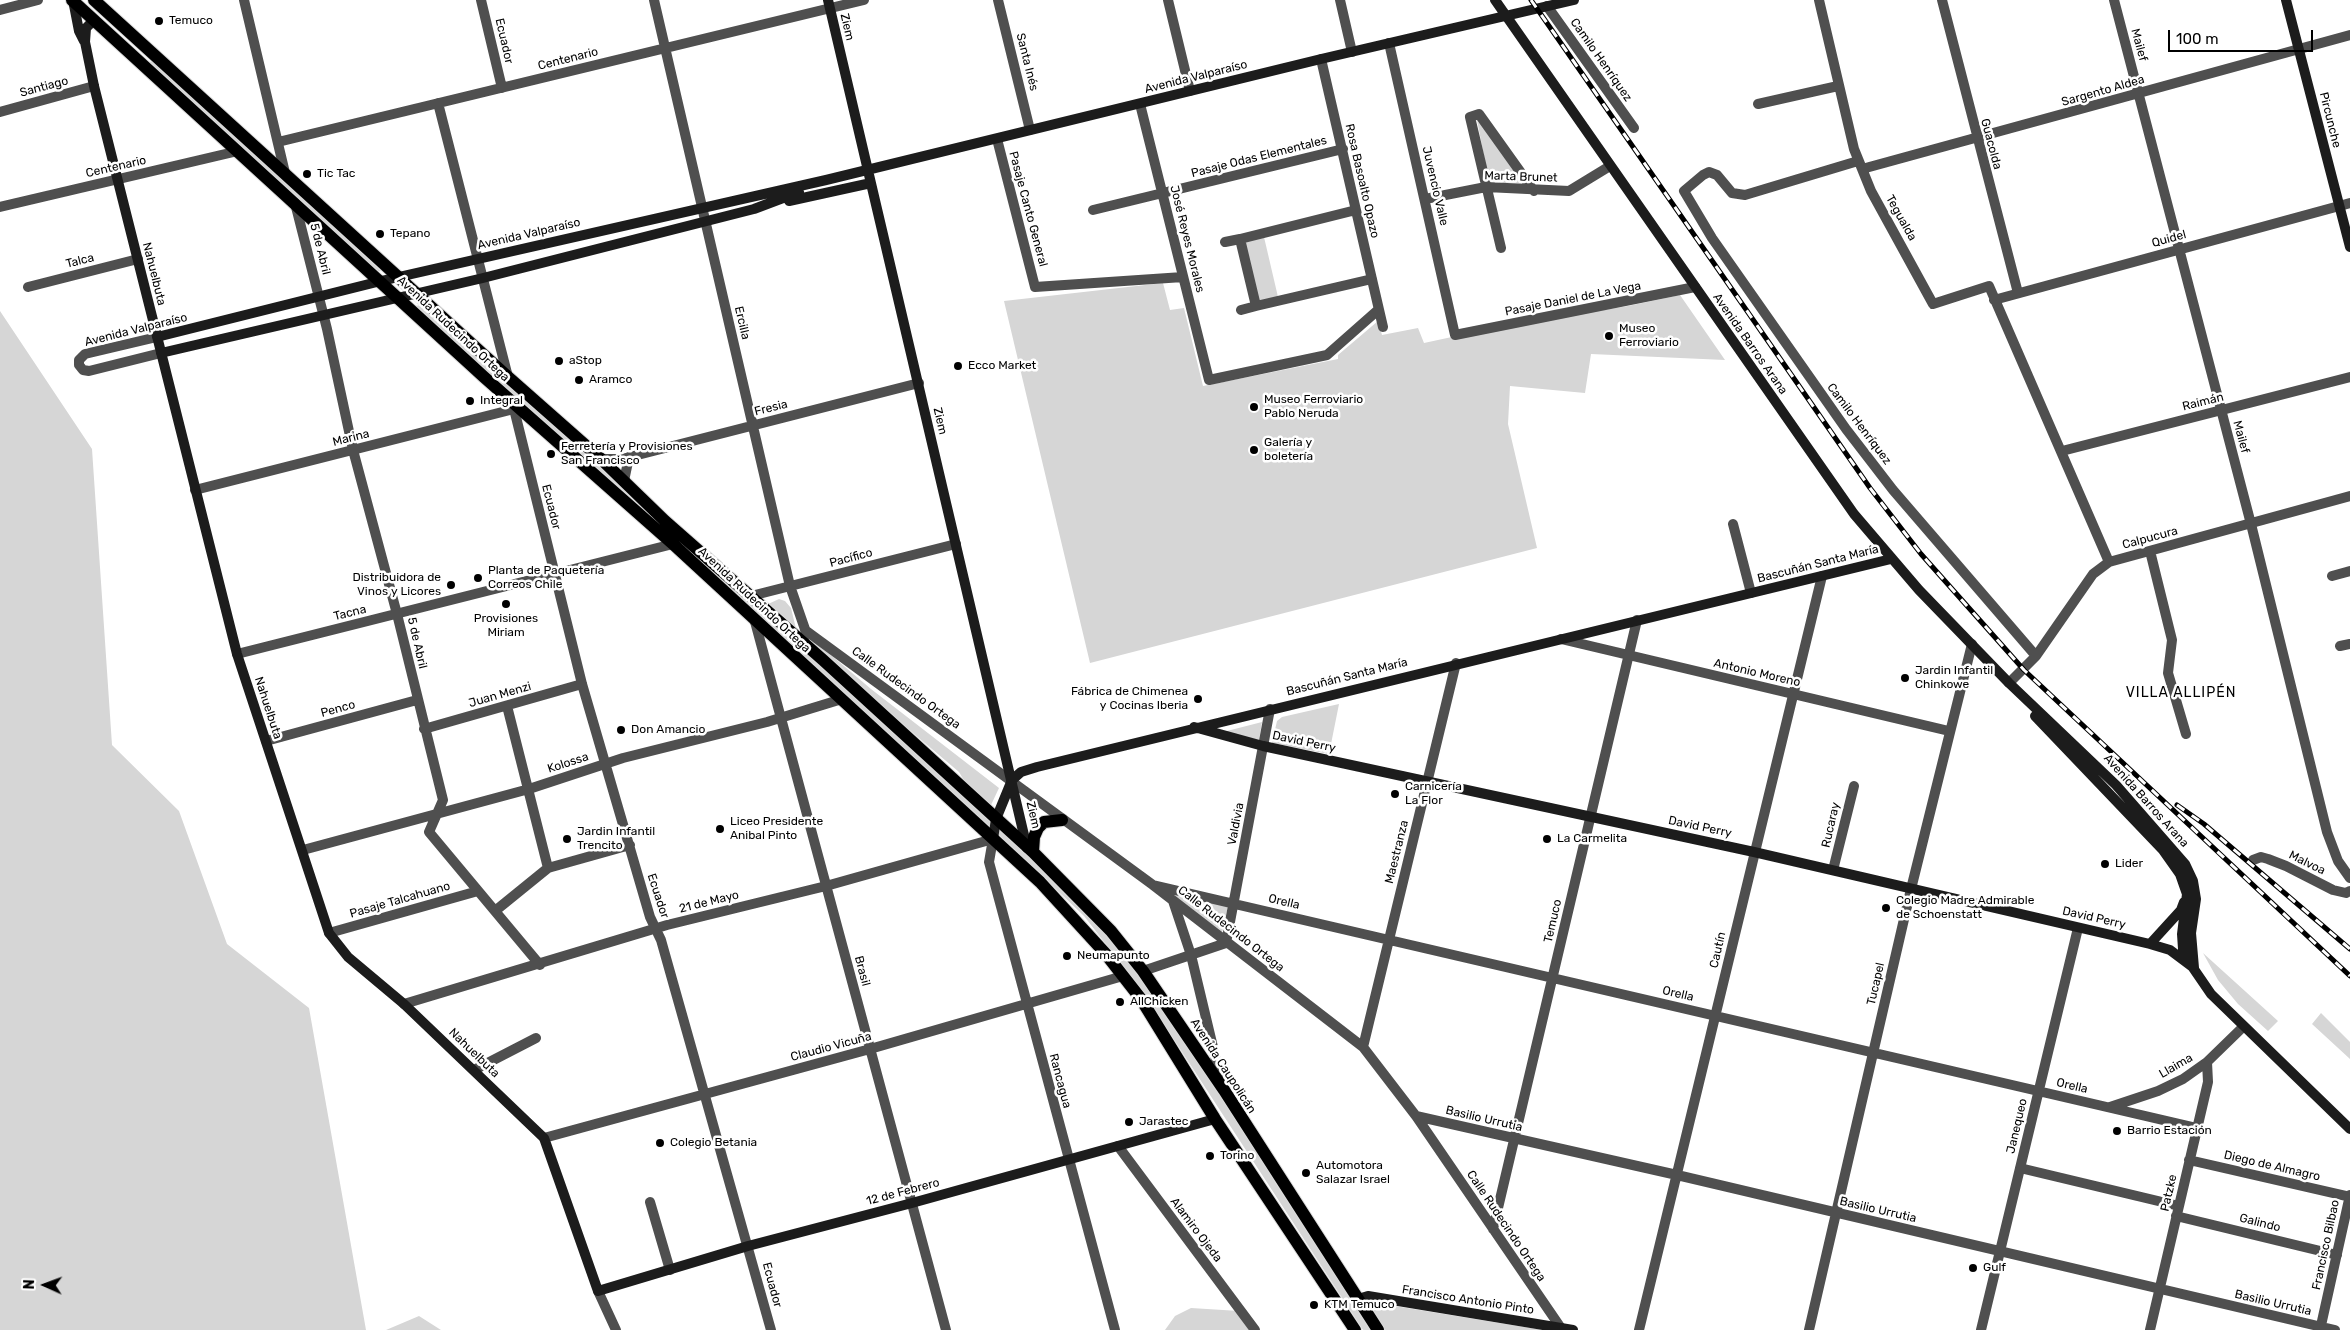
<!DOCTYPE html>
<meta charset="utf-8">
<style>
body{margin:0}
#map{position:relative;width:2350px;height:1330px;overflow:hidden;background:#fff;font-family:Rubik,sans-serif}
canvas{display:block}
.north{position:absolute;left:20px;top:1260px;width:50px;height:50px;-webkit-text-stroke:4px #fff;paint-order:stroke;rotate:272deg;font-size:14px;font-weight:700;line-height:20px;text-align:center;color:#000}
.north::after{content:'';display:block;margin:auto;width:18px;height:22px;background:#000;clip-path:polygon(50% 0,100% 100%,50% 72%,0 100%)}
.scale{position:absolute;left:2168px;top:30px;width:145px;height:22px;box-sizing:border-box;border:2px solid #000;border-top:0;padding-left:6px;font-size:15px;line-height:18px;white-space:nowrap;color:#000;-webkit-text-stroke:4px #fff;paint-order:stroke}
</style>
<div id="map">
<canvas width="2350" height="1330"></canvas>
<div class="north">N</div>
<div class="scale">100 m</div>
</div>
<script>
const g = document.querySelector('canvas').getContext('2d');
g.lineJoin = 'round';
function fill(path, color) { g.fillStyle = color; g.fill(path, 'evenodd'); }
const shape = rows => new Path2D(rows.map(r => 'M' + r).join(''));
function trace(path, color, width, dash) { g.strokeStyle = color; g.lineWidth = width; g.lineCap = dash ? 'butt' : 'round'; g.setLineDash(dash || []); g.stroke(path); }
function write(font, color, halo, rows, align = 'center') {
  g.font = font + ' Rubik,sans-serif'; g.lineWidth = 5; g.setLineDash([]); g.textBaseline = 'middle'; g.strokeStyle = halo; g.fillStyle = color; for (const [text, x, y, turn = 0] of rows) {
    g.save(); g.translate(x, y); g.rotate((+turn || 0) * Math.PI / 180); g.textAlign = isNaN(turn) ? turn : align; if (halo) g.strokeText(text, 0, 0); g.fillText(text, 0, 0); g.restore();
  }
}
fill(shape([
 [154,61,284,179,381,271,376,272,149,62],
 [1477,120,1480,120,1525,184,1489,182],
 [1264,237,1278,297,1259,301,1245,242],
 [1163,283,1170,310,1184,308,1203,386,1338,359,1338,355,1378,321,1382,335,1418,328,1424,343,1489,329,1628,306,1680,295,1725,360,1591,354,1585,393,1510,386,1508,424,1537,548,1090,663,1004,301],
 [421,305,606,469,1025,852,1108,934,1142,978,1221,1093,1277,1185,1371,1330,1363,1330,1143,992,1084,916,998,834,415,306],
 [0,311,92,449,112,745,179,811,227,944,309,1008,366,1330,0,1330],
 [779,599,785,601,791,608,797,633,766,605],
 [812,639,871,689,999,788,991,805,965,782,959,772,814,649],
 [1339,704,1329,754,1272,743,1277,721,1282,717],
 [1262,722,1259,740,1223,732],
 [1175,895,1228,906,1222,933,1175,897],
 [2203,953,2278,1021,2268,1031,2238,1004,2218,980],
 [2321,1013,2350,1042,2350,1059,2312,1024],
 [1370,1302,1543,1330,1386,1330,1381,1329,1365,1306],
 [1191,1308,1239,1311,1253,1330,1165,1330,1175,1316],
 [419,1316,441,1330,386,1330]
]), '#d6d6d6');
const primary = shape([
 [72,0,484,377,673,544,1040,882,1105,953,1141,999,1215,1119,1355,1330],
 [94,0,508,377,601,459,665,521,823,660,1033,852,1111,931,1143,971,1224,1090,1378,1330],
 [1033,852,1034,837,1038,828,1044,822,1062,820]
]);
trace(primary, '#dbdbdb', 14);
trace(shape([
 [244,0,285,173],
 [481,0,502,88],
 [654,0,790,586,807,635],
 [998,0,1030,130],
 [1168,0,1190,91],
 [1340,0,1352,52],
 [1819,0,1854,149,1871,191,1933,304,1989,286,2109,562],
 [1942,0,2018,293],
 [2114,0,2251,524,2327,832,2338,861,2350,878],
 [1547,6,1634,128],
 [0,10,38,0],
 [1389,43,1455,335,1695,287],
 [1321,59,1383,327],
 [438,103,508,377],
 [1140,104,1209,380,1327,355,1378,310],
 [1758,104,1838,86],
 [0,112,94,86],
 [997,139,1035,287,1183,277],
 [278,142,864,0],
 [1858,161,1745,195,1732,193,1717,175,1709,172,1703,175,1684,191,1712,238,1846,429,1893,490,2036,656],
 [1862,169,2350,35],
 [1425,199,1486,187,1569,191,1610,166],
 [295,203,327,329,353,450,397,614,443,800,429,832,540,965],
 [0,207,238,151],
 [1093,210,1343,149],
 [1356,210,1240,239,1256,306,1372,279],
 [1225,242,1240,239],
 [1501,248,1470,117,1479,114,1534,191],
 [28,287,138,259],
 [1994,300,2350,203],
 [1241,310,1256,306],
 [157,337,85,354,79,360,79,365,83,370,89,371,161,353],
 [514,409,582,684,650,917,661,940,771,1330],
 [2062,451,2350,377],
 [601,459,622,459,919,383],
 [624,481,629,457],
 [195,490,514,409],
 [1733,524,1751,593],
 [2150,551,2172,640,2168,673,2186,734],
 [2332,576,2350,571],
 [751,596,956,544],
 [754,618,946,1330],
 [805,630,1153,885,1363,1047,1416,1116,1561,1328],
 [1561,639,1949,731],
 [2340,646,2350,644],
 [237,654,673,544],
 [2009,683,2036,656,2093,574,2109,562,2350,496],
 [507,706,548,868],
 [424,729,582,684],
 [266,741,417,700],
 [303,850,529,789,623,758,767,722,842,699],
 [2253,860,2261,857,2268,859,2286,866,2333,890,2346,893,2350,891],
 [1833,870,1854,786],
 [1153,885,2197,1128],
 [1173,901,1191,955,1222,1085],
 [495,911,548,868,630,845],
 [329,933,478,891],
 [1143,971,1226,943,1270,709],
 [404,1004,667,925,826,886,993,839,989,862,1115,1330],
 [1363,1047,1456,663],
 [474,1070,536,1038],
 [2110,1107,2158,1091,2183,1079,2207,1062,2243,1027],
 [1416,1116,1677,1175,2335,1330],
 [544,1138,870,1049,1123,976],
 [1118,1146,1255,1330],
 [2189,1160,2350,1197],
 [2020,1168,2179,1206],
 [650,1202,670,1270],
 [2176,1216,2337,1255],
 [1493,1229,1637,620],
 [598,1291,616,1330],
 [1639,1330,1822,576],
 [1809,1330,1911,889,1972,644],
 [1981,1330,2078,928],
 [2150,1330,2208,1082,2207,1062],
 [2320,1330,2350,1195]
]), '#4f4f4f', 10);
trace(shape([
 [73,0,79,31,84,41],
 [828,0,1027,848],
 [1495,0,1854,514,1919,590,2009,683,2116,785,2185,864,2193,881,2196,899,2191,933,2194,968],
 [2286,0,2350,247],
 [94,20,86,28,85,42,94,86,237,654,329,933,348,957,404,1004,544,1138,598,1291,748,1246,912,1203,1215,1119],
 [789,201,871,183],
 [157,337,381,281,826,180,1321,59,1574,0],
 [161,353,483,278,754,209,799,192],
 [2035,716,2163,850,2180,874,2187,894,2182,934,2183,949,2187,959,2211,994,2350,1129],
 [1194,727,1263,746,1754,852,2150,944,2170,950,2194,968],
 [993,839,996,819,1012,780,1021,772,1037,767,1891,559],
 [2150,944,2181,910,2184,902],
 [1358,1299,1368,1296,1573,1330]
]), '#1c1c1c', 10);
trace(primary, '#000', 12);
const rail = shape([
 [1531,0,1870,488,1921,554,2024,670,2350,976],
 [2177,805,2204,824,2350,949]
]);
trace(rail, '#000', 5);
trace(rail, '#fff', 3, [9]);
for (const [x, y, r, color] of [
 [159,21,5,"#000"],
 [307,174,5,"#000"],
 [380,234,5,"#000"],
 [1609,336,5,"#000"],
 [559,361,5,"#000"],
 [958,366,5,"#000"],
 [579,380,5,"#000"],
 [470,401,5,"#000"],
 [1254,407,5,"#000"],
 [1254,450,5,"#000"],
 [551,454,5,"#000"],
 [478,578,5,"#000"],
 [451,585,5,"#000"],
 [506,604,5,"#000"],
 [1905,678,5,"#000"],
 [1198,699,5,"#000"],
 [621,730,5,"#000"],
 [1395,794,5,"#000"],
 [720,829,5,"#000"],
 [567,839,5,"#000"],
 [1547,839,5,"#000"],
 [2105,864,5,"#000"],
 [1886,908,5,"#000"],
 [1067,956,5,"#000"],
 [1120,1002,5,"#000"],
 [1129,1122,5,"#000"],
 [2117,1131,5,"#000"],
 [660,1143,5,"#000"],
 [1210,1156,5,"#000"],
 [1306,1173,5,"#000"],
 [1973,1268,5,"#000"],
 [1314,1305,5,"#000"]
]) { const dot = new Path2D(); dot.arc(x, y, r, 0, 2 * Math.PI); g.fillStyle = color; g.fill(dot); trace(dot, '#fff', 2); }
write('12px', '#000', '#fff', [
 ["Temuco",169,21],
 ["Tic Tac",317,174],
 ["Tepano",390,234],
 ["Museo",1619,329],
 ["Ferroviario",1619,343],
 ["aStop",569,361],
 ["Ecco Market",968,366],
 ["Aramco",589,380],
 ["Museo Ferroviario",1264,400],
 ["Pablo Neruda",1264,414],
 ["Integral",480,401],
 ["Galería y",1264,443],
 ["boletería",1264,457],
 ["Ferretería y Provisiones",561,447],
 ["San Francisco",561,461],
 ["Planta de Paquetería",488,571],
 ["Correos Chile",488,585],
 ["Distribuidora de",441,578,"right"],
 ["Vinos y Licores",441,592,"right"],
 ["Provisiones",506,619,"center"],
 ["Miriam",506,633,"center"],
 ["Jardin Infantil",1915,671],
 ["Chinkowe",1915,685],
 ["Fábrica de Chimenea",1188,692,"right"],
 ["y Cocinas Iberia",1188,706,"right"],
 ["Don Amancio",631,730],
 ["Carnicería",1405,787],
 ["La Flor",1405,801],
 ["Liceo Presidente",730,822],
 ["Anibal Pinto",730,836],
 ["Jardin Infantil",577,832],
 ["Trencito",577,846],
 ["La Carmelita",1557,839],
 ["Lider",2115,864],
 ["Colegio Madre Admirable",1896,901],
 ["de Schoenstatt",1896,915],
 ["Neumapunto",1077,956],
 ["AllChicken",1130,1002],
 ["Jarastec",1139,1122],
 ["Barrio Estación",2127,1131],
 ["Colegio Betania",670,1143],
 ["Torino",1220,1156],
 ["Automotora",1316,1166],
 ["Salazar Israel",1316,1180],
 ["Gulf",1983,1268],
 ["KTM Temuco",1324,1305]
], 'left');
write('12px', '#000', '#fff', [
 ["Ziem",847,27,77],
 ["Ecuador",504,41,77],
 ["Mailef",2139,45,75],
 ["Centenario",568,59,-14],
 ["Camilo Henríquez",1601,60,55],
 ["Santa Inés",1027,62,76],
 ["Avenida Valparaíso",1196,77,-14],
 ["Santiago",44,87,-15],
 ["Sargento Aldea",2103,91,-16],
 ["Pircunche",2330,120,76],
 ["Guacolda",1991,144,75],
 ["Pasaje Odas Elementales",1259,157,-14],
 ["Centenario",116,167,-13],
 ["Marta Brunet",1521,177,2],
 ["Rosa Basoalto Opazo",1362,181,77],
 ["Juvencio Valle",1435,186,77],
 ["Pasaje Canto General",1028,209,75],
 ["Tegualda",1901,218,61],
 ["Avenida Valparaíso",529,234,-13],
 ["José Reyes Morales",1187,239,76],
 ["Quidel",2169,239,-15],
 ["5 de Abril",320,249,76],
 ["Talca",80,261,-14],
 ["Nahuelbuta",154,274,76],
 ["Pasaje Daniel de La Vega",1573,299,-11],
 ["Ercilla",742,323,77],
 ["Avenida Rudecindo Ortega",453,329,43],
 ["Avenida Valparaíso",136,330,-14],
 ["Avenida Barros Arana",1750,344,55],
 ["Raimán",2203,402,-14],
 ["Fresia",771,408,-14],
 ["Ziem",940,421,77],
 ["Camilo Henríquez",1859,424,53],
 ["Mailef",2241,437,75],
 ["Marina",351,438,-14],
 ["Ecuador",551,507,76],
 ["Calpucura",2150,538,-15],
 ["Pacífico",851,558,-15],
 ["Bascuñán Santa María",1818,564,-14],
 ["Avenida Rudecindo Ortega",754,600,43],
 ["Tacna",350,613,-14],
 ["5 de Abril",417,643,77],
 ["Antonio Moreno",1757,673,13],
 ["Bascuñán Santa María",1347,677,-14],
 ["Calle Rudecindo Ortega",906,688,36],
 ["Juan Menzi",500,695,-16],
 ["Nahuelbuta",268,708,72],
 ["Penco",338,709,-15],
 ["David Perry",1304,742,12],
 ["Kolossa",568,763,-18],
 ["Avenida Barros Arana",2146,801,48],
 ["Ziem",1033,815,77],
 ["Valdivia",1236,824,-79],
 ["Rucaray",1831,825,-77],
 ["David Perry",1700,827,12],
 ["Maestranza",1397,852,-76],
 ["Malvoa",2307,863,26],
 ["Ecuador",658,896,72],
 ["Pasaje Talcahuano",400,900,-16],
 ["21 de Mayo",709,902,-14],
 ["Orella",1284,902,13],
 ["David Perry",2094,918,13],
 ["Temuco",1553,921,-77],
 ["Calle Rudecindo Ortega",1231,929,38],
 ["Cautín",1718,950,-77],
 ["Brasil",862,971,75],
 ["Tucapel",1876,984,-77],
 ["Orella",1678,994,13],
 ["Claudio Vicuña",831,1047,-15],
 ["Nahuelbuta",474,1053,44],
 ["Avenida Caupolicán",1223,1066,57],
 ["Llaima",2176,1066,-30],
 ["Rancagua",1060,1081,75],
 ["Orella",2072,1086,13],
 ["Basilio Urrutia",1484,1119,13],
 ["Janequeo",2017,1126,-77],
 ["Diego de Almagro",2272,1166,13],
 ["12 de Febrero",903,1192,-15],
 ["Patzke",2169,1193,-77],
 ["Basilio Urrutia",1878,1210,13],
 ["Galindo",2260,1223,14],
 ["Calle Rudecindo Ortega",1506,1226,56],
 ["Alamiro Ojeda",1196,1230,53],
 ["Francisco Bilbao",2326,1245,-78],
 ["Ecuador",772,1285,75],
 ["Francisco Antonio Pinto",1468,1300,9],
 ["Basilio Urrutia",2273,1303,13]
]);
g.letterSpacing = '1px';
write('14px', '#000', '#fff', [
 ["VILLA ALLIPÉN",2181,693]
]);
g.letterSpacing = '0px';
</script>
